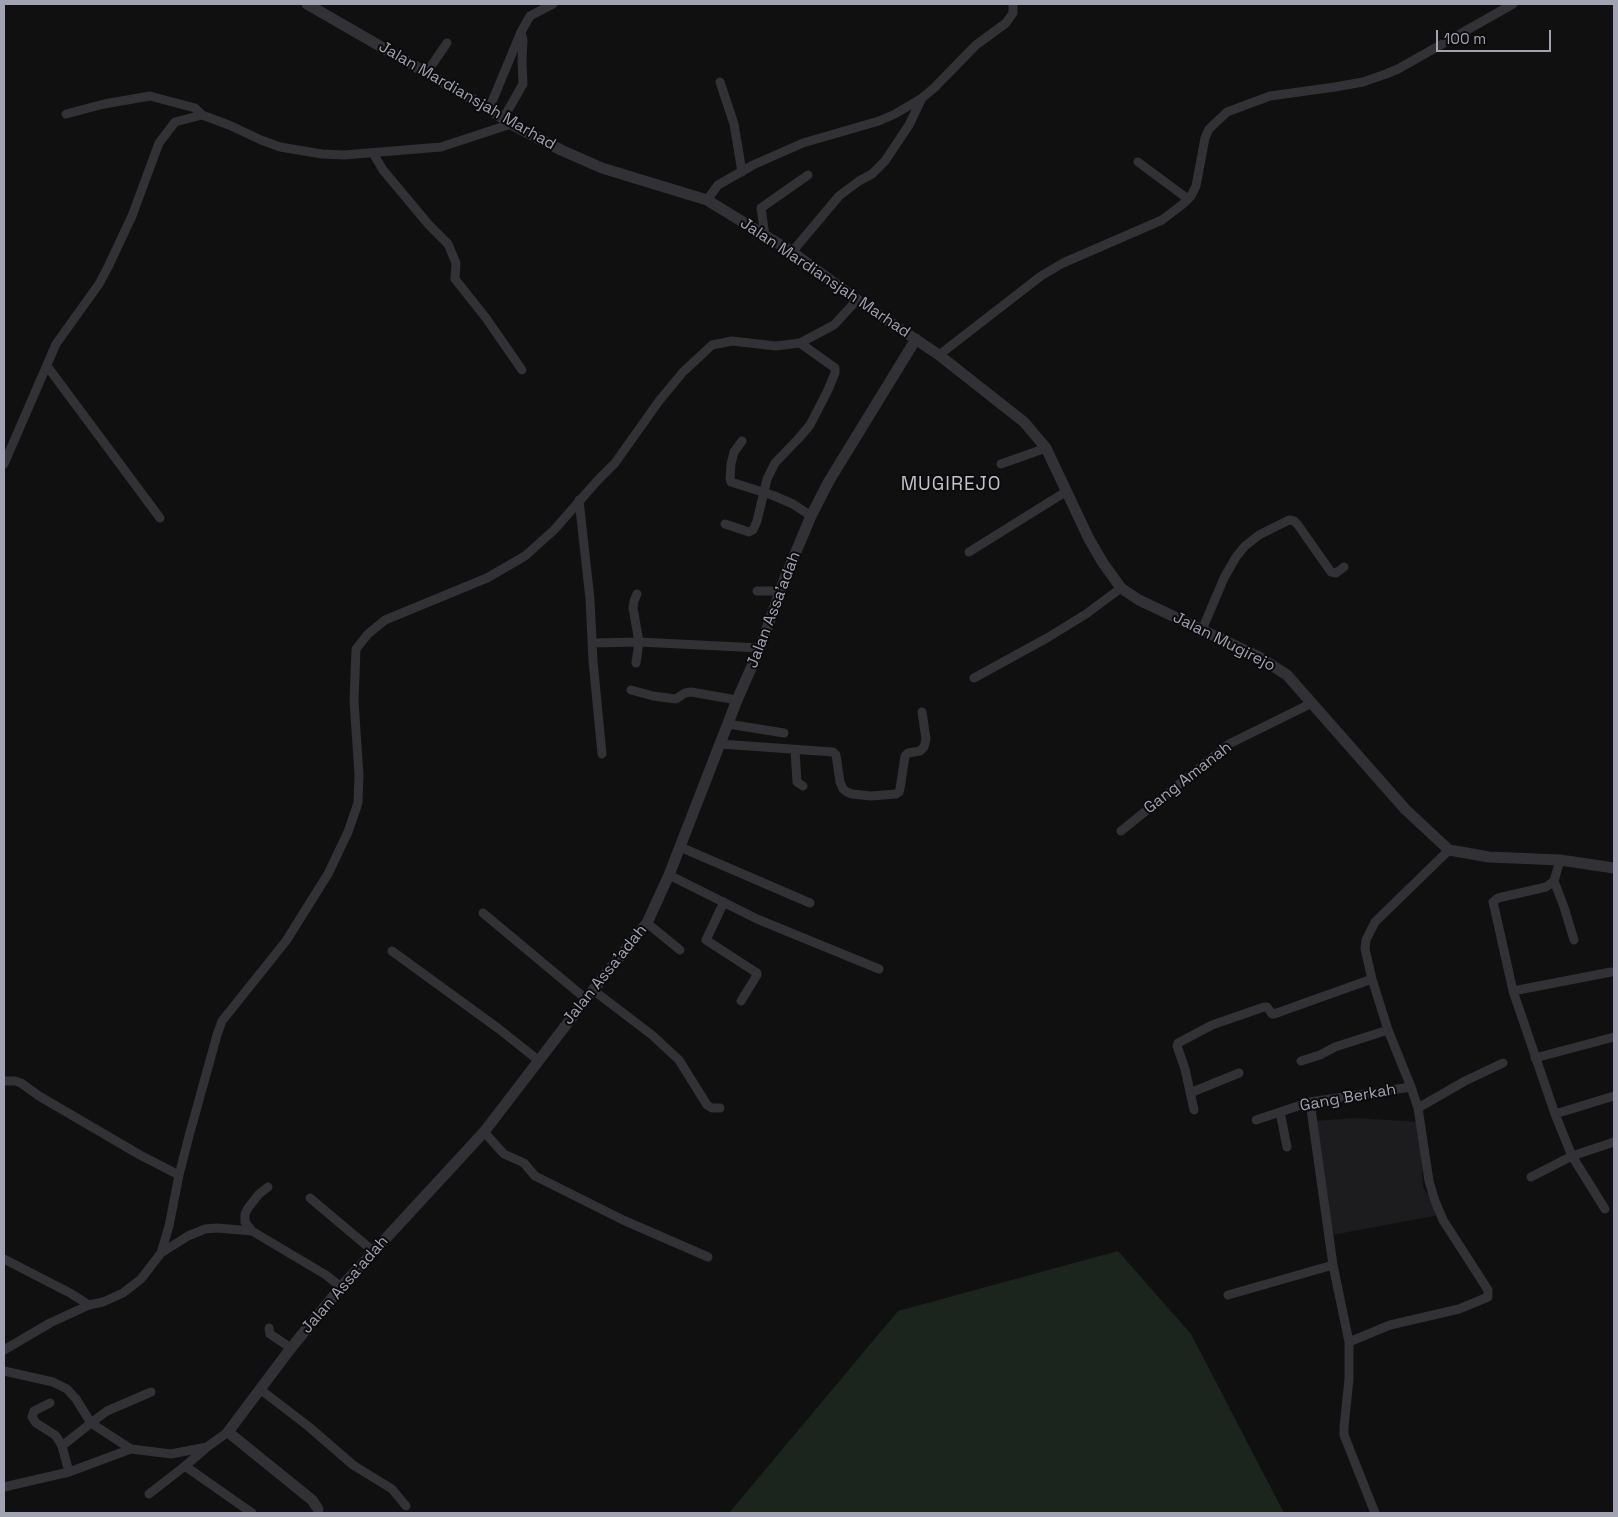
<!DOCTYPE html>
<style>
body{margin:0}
#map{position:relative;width:1618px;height:1517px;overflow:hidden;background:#101011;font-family:"Space Grotesk",sans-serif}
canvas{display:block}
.frame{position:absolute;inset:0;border:5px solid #a1a2b2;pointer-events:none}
.scale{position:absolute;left:1436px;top:30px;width:115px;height:22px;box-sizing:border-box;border:2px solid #a1a2b2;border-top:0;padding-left:6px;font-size:15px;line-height:18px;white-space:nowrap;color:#a1a2b2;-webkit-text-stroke:4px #0b0b0c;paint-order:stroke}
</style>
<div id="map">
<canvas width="1618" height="1517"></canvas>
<div class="frame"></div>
<div class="scale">100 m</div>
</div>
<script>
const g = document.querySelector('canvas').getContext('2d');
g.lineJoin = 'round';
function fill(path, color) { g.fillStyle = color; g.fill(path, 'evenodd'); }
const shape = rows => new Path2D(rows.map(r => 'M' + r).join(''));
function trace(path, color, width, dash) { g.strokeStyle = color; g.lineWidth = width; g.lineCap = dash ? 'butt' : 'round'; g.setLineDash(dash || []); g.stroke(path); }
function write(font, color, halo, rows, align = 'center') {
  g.font = font + ' "Space Grotesk",sans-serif'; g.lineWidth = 4; g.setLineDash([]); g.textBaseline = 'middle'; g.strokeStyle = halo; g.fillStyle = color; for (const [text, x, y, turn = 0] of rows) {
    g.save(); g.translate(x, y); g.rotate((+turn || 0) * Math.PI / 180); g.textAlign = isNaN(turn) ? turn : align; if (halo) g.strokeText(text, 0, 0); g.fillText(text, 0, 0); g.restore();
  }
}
fill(shape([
 [1358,1118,1417,1122,1420,1132,1423,1188,1434,1202,1439,1215,1327,1236,1313,1121]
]), '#1c1c1e');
fill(shape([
 [1118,1251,1191,1334,1284,1513,729,1513,898,1311]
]), '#1c241e');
trace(shape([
 [427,72,447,43],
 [720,82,734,124,742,172],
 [489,109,521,32,530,16,553,4],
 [66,114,104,104,150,96,195,108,202,115,229,125,261,140,280,147,322,154,344,155,441,147,511,124],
 [503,119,523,84,522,60,523,40,521,32],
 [373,153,383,170,429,225,448,244,456,263,455,279,486,318,522,370],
 [1138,162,1188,199],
 [707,200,718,185,753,165,803,143,879,121,895,114,922,98,934,88,976,45,1006,23,1013,13,1013,4],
 [765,236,761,208,808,175],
 [792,252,839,196,859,181,872,174,885,161,909,125,922,98],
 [939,355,1041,276,1063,263,1162,220,1183,204,1191,196,1196,186,1205,138,1209,129,1227,112,1270,96,1335,87,1363,82,1386,74,1398,69,1513,4],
 [47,366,160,518],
 [742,441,734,452,731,464,730,479,731,482,772,495,793,504,811,516],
 [4,464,56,344,99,284,108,267,132,216,159,143,175,122,202,115],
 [1001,464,1046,448],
 [579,500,590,599,593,661,602,754],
 [725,524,749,532,753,530,757,521,767,479,775,463,799,438,810,425,828,390,835,373,835,368,800,343],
 [969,552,1067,491],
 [757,591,781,591],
 [1202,630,1224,578,1236,557,1245,546,1259,535,1289,520,1294,521,1298,525,1331,572,1336,573,1344,567],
 [592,643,639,642,633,608,634,601,637,594],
 [636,663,639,642,760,648],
 [974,678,1047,638,1086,614,1121,588],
 [631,690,653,696,676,699,685,693,691,692,737,700],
 [728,724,784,733],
 [720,744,833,752,836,755,840,782,843,789,847,792,852,794,871,796,896,794,899,792,900,789,905,756,908,753,920,751,924,747,926,739,922,712],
 [795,750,797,782,803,786],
 [1121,831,1229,744,1312,703],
 [680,847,810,903],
 [1560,860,1554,881,1546,887,1498,898,1493,902,1494,906,1513,991,1555,1114,1572,1156,1605,1209],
 [669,875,757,919,879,969],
 [1554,881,1564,907,1574,940],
 [724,902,706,940,757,973,757,975,741,1001],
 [483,913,586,999],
 [647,923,680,950],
 [392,951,499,1029,538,1060],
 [593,990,652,1035,679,1060,707,1105,712,1108,720,1108],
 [1513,991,1611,972],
 [1535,1058,1614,1037],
 [1301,1061,1320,1055,1335,1047,1388,1030],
 [4,1081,15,1081,21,1083,39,1096,140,1155,179,1175],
 [1190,1093,1239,1073],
 [1310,1102,1333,1265],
 [1418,1108,1465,1081,1503,1063],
 [1194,1110,1185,1069,1177,1046,1178,1043,1212,1025,1264,1007,1267,1007,1272,1014,1274,1014,1372,979],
 [1280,1112,1287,1147],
 [1555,1114,1614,1096],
 [1256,1120,1310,1102,1411,1087],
 [484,1132,504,1154,524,1163,535,1176,623,1220,708,1257],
 [1531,1177,1572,1156,1614,1142],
 [268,1187,259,1194,248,1208,245,1214,245,1222,252,1231,326,1275,341,1287],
 [310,1198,373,1251],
 [161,1253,169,1226,179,1175,189,1136,217,1035,222,1021,286,941,328,874,348,832,358,803,359,775,354,701,356,649,368,634,385,620,487,578,525,556,554,530,597,481,615,463,659,401,683,372,712,345,732,341,776,346,800,343,834,325,857,300],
 [4,1259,70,1293,89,1305],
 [1228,1295,1333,1265,1349,1342],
 [269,1328,270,1334,291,1348],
 [4,1350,50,1323,89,1305,103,1302,123,1293,141,1279,161,1253,188,1236,205,1229,217,1228,252,1231],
 [4,1371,53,1382,67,1389,76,1399,91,1423,107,1411,151,1392],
 [261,1390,308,1426,353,1465,392,1489,406,1506],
 [50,1403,34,1411,32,1417,36,1423,55,1435,58,1439,62,1446,69,1472],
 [62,1446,91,1423,131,1449,171,1454,207,1447,228,1432],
 [185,1466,252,1513],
 [4,1487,69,1472,131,1449],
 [149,1494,185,1466,205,1449],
 [1375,1513,1344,1435,1344,1427,1349,1379,1349,1342,1390,1325,1459,1309,1488,1297,1488,1290,1443,1220,1435,1201,1429,1181,1418,1108,1411,1087,1388,1030,1372,979,1365,949,1366,940,1375,922,1449,850]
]), '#313136', 9);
trace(shape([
 [307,4,489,109,511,124,561,150,602,168,707,200,792,252,857,300,939,355,1024,422,1046,448,1089,539,1103,563,1121,588,1139,600,1259,657,1287,675,1405,809,1449,850,1489,857,1560,860,1614,868],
 [318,1509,312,1500,228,1432,291,1348,341,1287,484,1132,586,999,647,923,669,875,737,700,760,648,785,578,811,516,829,481,916,339]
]), '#313136', 11);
write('16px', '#a1a2b2', '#0b0b0c', [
 ["Jalan Mardiansjah Marhad",467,96,30],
 ["Jalan Mardiansjah Marhad",825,278,34],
 ["Jalan Assa'adah",774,610,-69],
 ["Jalan Mugirejo",1224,642,27],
 ["Gang Amanah",1188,778,-38],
 ["Jalan Assa'adah",605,975,-51],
 ["Gang Berkah",1348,1098,-10],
 ["Jalan Assa'adah",345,1285,-49]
]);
g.letterSpacing = '1px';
write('19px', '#c1c2ce', '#0b0b0c', [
 ["MUGIREJO",951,485]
]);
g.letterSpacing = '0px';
</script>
